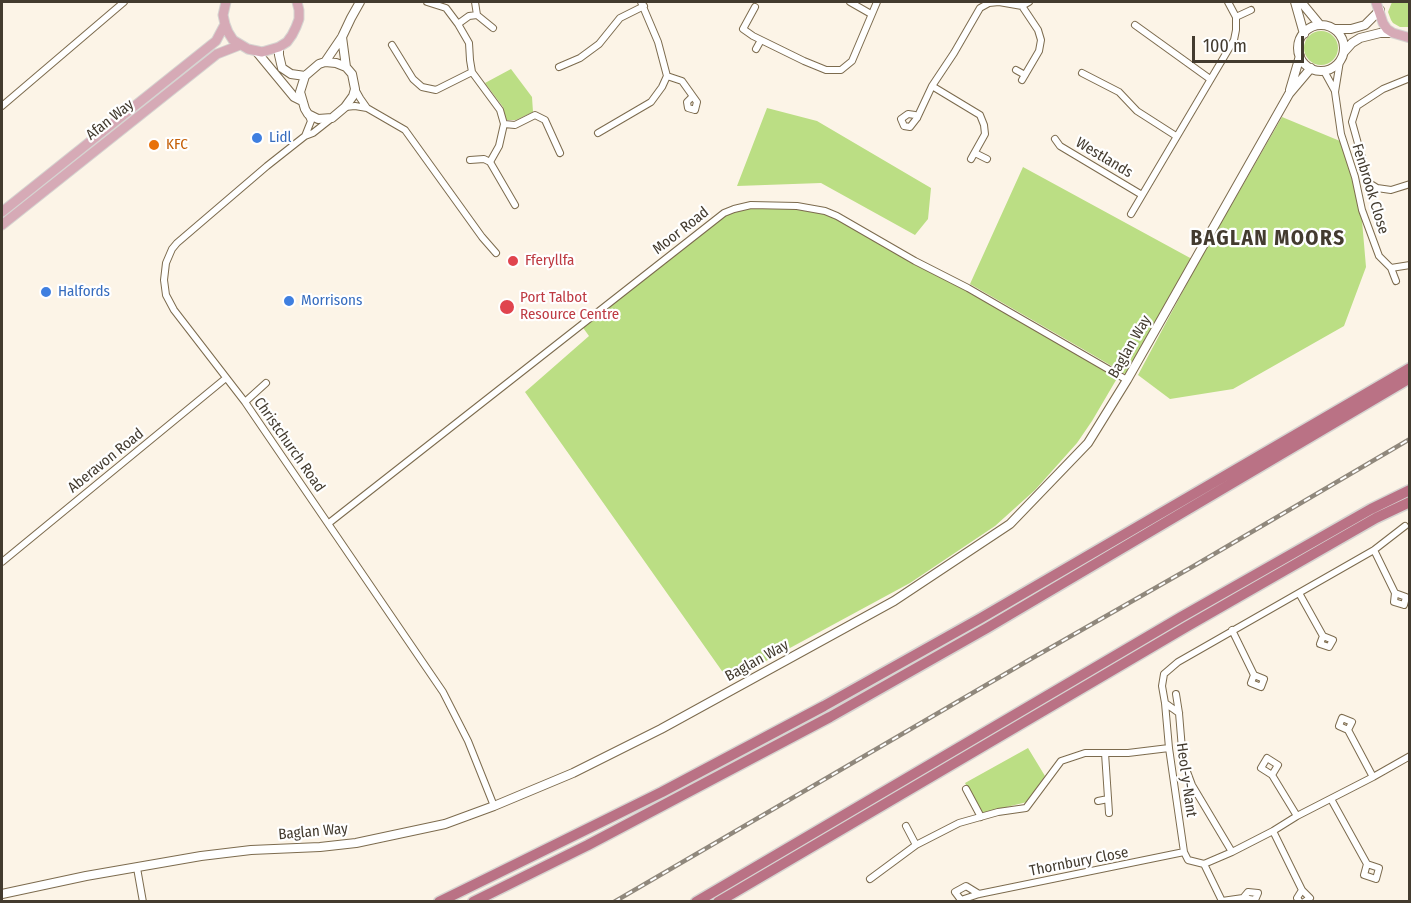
<!DOCTYPE html>
<style>
body{margin:0}
#map{position:relative;width:1411px;height:903px;overflow:hidden;background:#fcf4e7;font-family:"Fira Sans Condensed",sans-serif}
canvas{display:block}
.frame{position:absolute;inset:0;border:3px solid #433b2f;pointer-events:none}
.scale{position:absolute;left:1192px;top:36px;width:112px;height:27px;box-sizing:border-box;border:3px solid #433b2f;border-top:0;padding-left:8px;font-size:18px;line-height:21px;white-space:nowrap;color:#433b2f;-webkit-text-stroke:4px #fff;paint-order:stroke}
</style>
<div id="map">
<canvas width="1411" height="903"></canvas>
<div class="frame"></div>
<div class="scale">100 m</div>
</div>
<script>
const g = document.querySelector('canvas').getContext('2d');
g.lineJoin = 'round';
function fill(path, color) { g.fillStyle = color; g.fill(path, 'evenodd'); }
const shape = rows => new Path2D(rows.map(r => 'M' + r).join(''));
function trace(path, color, width, dash) { g.strokeStyle = color; g.lineWidth = width; g.lineCap = dash ? 'butt' : 'round'; g.setLineDash(dash || []); g.stroke(path); }
function write(font, color, halo, rows, align = 'center') {
  g.font = font + ' "Fira Sans Condensed",sans-serif'; g.lineWidth = 4.5; g.setLineDash([]); g.textBaseline = 'middle'; g.strokeStyle = halo; g.fillStyle = color; for (const [text, x, y, turn = 0] of rows) {
    g.save(); g.translate(x, y); g.rotate((+turn || 0) * Math.PI / 180); g.textAlign = isNaN(turn) ? turn : align; if (halo) g.strokeText(text, 0, 0); g.fillText(text, 0, 0); g.restore();
  }
}
fill(shape([
 [1392,2,1409,2,1409,27,1400,27,1393,23,1391,20,1388,12],
 '1304 48a17 17 0 1 1 34 0a17 17 0 1 1-34 0Z',
 [511,69,532,97,533,112,516,120,506,120,503,107,485,83],
 [767,108,817,121,931,188,928,219,915,235,821,183,737,186],
 [1282,117,1340,141,1354,176,1361,209,1366,267,1344,326,1233,389,1170,399,1138,375,1198,263],
 [1023,167,1192,259,1127,375,1093,355,970,284],
 [751,205,825,211,1119,375,1092,421,1077,443,1035,490,995,526,910,583,729,681,525,392,589,336,581,325,724,213],
 [1028,748,1045,776,1027,802,982,813,965,783]
]), '#bbde84');
const minor = shape([
 [427,2,446,8,458,24,469,43,470,60,472,72,500,110,504,124,499,146,490,162,515,205],
 [475,2,477,15],
 [850,2,871,14],
 [755,7,743,29,753,36,804,61,826,70,841,70,852,61,877,2],
 [1236,17,1251,10],
 [458,24,469,16,477,15,493,28],
 [1135,25,1210,79],
 [392,45,413,79,422,87,436,90,472,72],
 [756,49,761,40],
 [1340,61,1335,92,1341,134,1355,177,1362,210,1379,256,1391,268,1410,265],
 [559,67,580,58,599,44,620,18,644,6],
 [1016,70,1025,75],
 [1324,71,1335,91],
 [1082,73,1119,92,1137,111,1176,136],
 [667,76,682,81,697,102,695,110,688,108,687,102,692,97],
 [1410,78,1383,89,1357,106,1352,122,1369,183,1377,188,1391,190,1410,184],
 [1022,80,1039,51,1041,40,1038,30,1022,6],
 [932,86,980,115,984,125,985,134,971,159],
 [355,89,360,98,367,108,405,130,482,237,496,253],
 [2,106,124,2],
 [345,107,355,106,367,108],
 [332,118,313,133,305,136,267,166,177,243,172,249,166,263,164,280,166,295,174,310,245,402,443,692,468,741,494,806],
 [917,118,915,115,908,114,901,119,904,126,910,127,917,118,932,86,954,53,980,8,989,3,999,2,1022,6,1029,2],
 [504,124,515,125,535,115,545,120,560,153],
 [598,133,651,102,662,87,667,76,658,42,641,2],
 [305,136,311,121,308,114],
 [1055,139,1060,146,1142,195],
 [975,153,987,159],
 [470,160,484,159,490,162],
 [1131,214,1234,40,1236,30,1236,17,1228,2],
 [1391,268,1396,281],
 [245,402,266,383],
 [329,523,724,213,734,209,751,205,797,206,825,211,837,216,915,261,968,288,1127,380],
 [1374,550,1395,593,1406,597,1404,605,1394,602,1395,593],
 [2,562,226,378],
 [1299,593,1323,636,1333,640,1329,647,1320,644,1323,636],
 [1232,630,1254,675,1251,683,1261,687,1264,679,1254,675],
 [1176,694,1179,713,1183,761,1192,785,1232,852],
 [1165,703,1169,748,1184,852,1188,860,1204,864,1232,852,1273,831,1297,816,1373,777,1410,756],
 [1179,713,1165,703,1162,686,1164,674,1178,662,1374,550,1405,526],
 [1348,730,1352,722,1342,718,1339,726,1348,730,1373,777],
 [1105,753,1109,813],
 [1272,775,1278,765,1267,758,1261,768,1272,775,1297,816],
 [966,789,981,817],
 [1331,799,1367,864,1379,868,1376,879,1364,875,1367,864],
 [1098,801,1108,799],
 [906,826,916,845],
 [1273,831,1302,890,1310,898,1304,902],
 [1204,864,1222,901,1243,898,1248,892,1258,893,1255,900,1243,898],
 [137,868,143,902],
 [870,879,916,845,959,823,998,812,1026,808,1061,761,1085,753,1128,753,1169,748],
 [979,894,966,886,955,892,961,900,979,894,1184,852],
 [1300,902,1297,898,1302,890]
]);
const tertiary = shape([
 [1295,2,1304,34],
 [1301,2,1320,25],
 '1298 48a23 23 0 1 1 46 0a23 23 0 1 1-46 0Z',
 [1335,29,1351,29,1365,25,1380,10],
 [342,37,346,67],
 [279,47,279,55,282,68,291,74,305,76],
 [256,51,294,97,302,101],
 [1344,52,1352,43,1360,38,1380,33,1393,33],
 [325,62,336,63,346,67,352,74,355,89,353,96,345,107,332,118,318,119,308,114,305,109,300,92,305,76,319,64,325,62],
 [325,62,342,37,351,18,360,2],
 [1290,90,1300,56],
 [2,894,86,876,201,856,251,850,320,847,356,843,445,824,494,806,573,773,661,729,894,601,1010,524,1088,443,1127,380,1289,94,1311,68]
]);
const primary = shape([
 [226,2,223,15,225,24,228,32,233,40,248,49,262,52,279,47,287,42,292,35,296,27,299,19,299,10,297,2],
 [1376,2,1383,23,1387,29,1393,33,1410,38],
 [2,212,216,41,225,24],
 [2,225,217,54,240,45]
]);
const motorway = shape([
 [439,902,498,873,662,792,824,706,981,618,1410,368],
 [473,902,588,845,830,717,987,628,1410,378],
 [696,902,1181,617,1371,509,1410,490],
 [718,902,1186,627,1376,518,1410,502]
]);
trace(minor, '#7c6b4e', 8);
trace(tertiary, '#7c6b4e', 10);
trace(primary, '#d6d4d1', 11);
trace(motorway, '#d6d4d1', 13);
trace(minor, '#fff', 6);
trace(tertiary, '#fff', 8);
trace(primary, '#d6aab6', 9);
trace(motorway, '#ba7285', 10);
const rail = shape([
 [614,902,1029,660,1192,567,1410,439]
]);
trace(rail, '#90887c', 4.5);
trace(rail, '#fff', 2, [7]);
for (const [x, y, r, color] of [
 [257,138,6,"#3f7fe0"],
 [154,145,6,"#e8710a"],
 [513,261,6,"#e0444e"],
 [46,292,6,"#3f7fe0"],
 [289,301,6,"#3f7fe0"],
 [507,307,8,"#e0444e"]
]) { const dot = new Path2D(); dot.arc(x, y, r, 0, 2 * Math.PI); g.fillStyle = color; g.fill(dot); trace(dot, '#fff', 2); }
write('15px', '#433b2f', '#fff', [
 ["Afan Way",110,120,-38],
 ["Westlands",1104,158,31],
 ["Fenbrook Close",1370,189,73],
 ["Moor Road",681,231,-38],
 ["Baglan Way",1130,347,-60],
 ["Christchurch Road",289,445,55],
 ["Aberavon Road",106,461,-39],
 ["Baglan Way",757,661,-29],
 ["Heol-y-Nant",1186,780,82],
 ["Baglan Way",313,832,-5],
 ["Thornbury Close",1079,862,-11]
]);
write('15px', '#366cbe', '#fff', [
 ["Lidl",269,138],
 ["Halfords",58,292],
 ["Morrisons",301,301]
], 'left');
write('15px', '#c56008', '#fff', [
 ["KFC",166,145]
], 'left');
write('15px', '#be3a42', '#fff', [
 ["Fferyllfa",525,261],
 ["Port Talbot",520,298],
 ["Resource Centre",520,315]
], 'left');
g.letterSpacing = '1.5px';
write('bold 21px', '#433b2f', '#fff', [
 ["BAGLAN MOORS",1268,239]
]);
g.letterSpacing = '0px';
</script>
